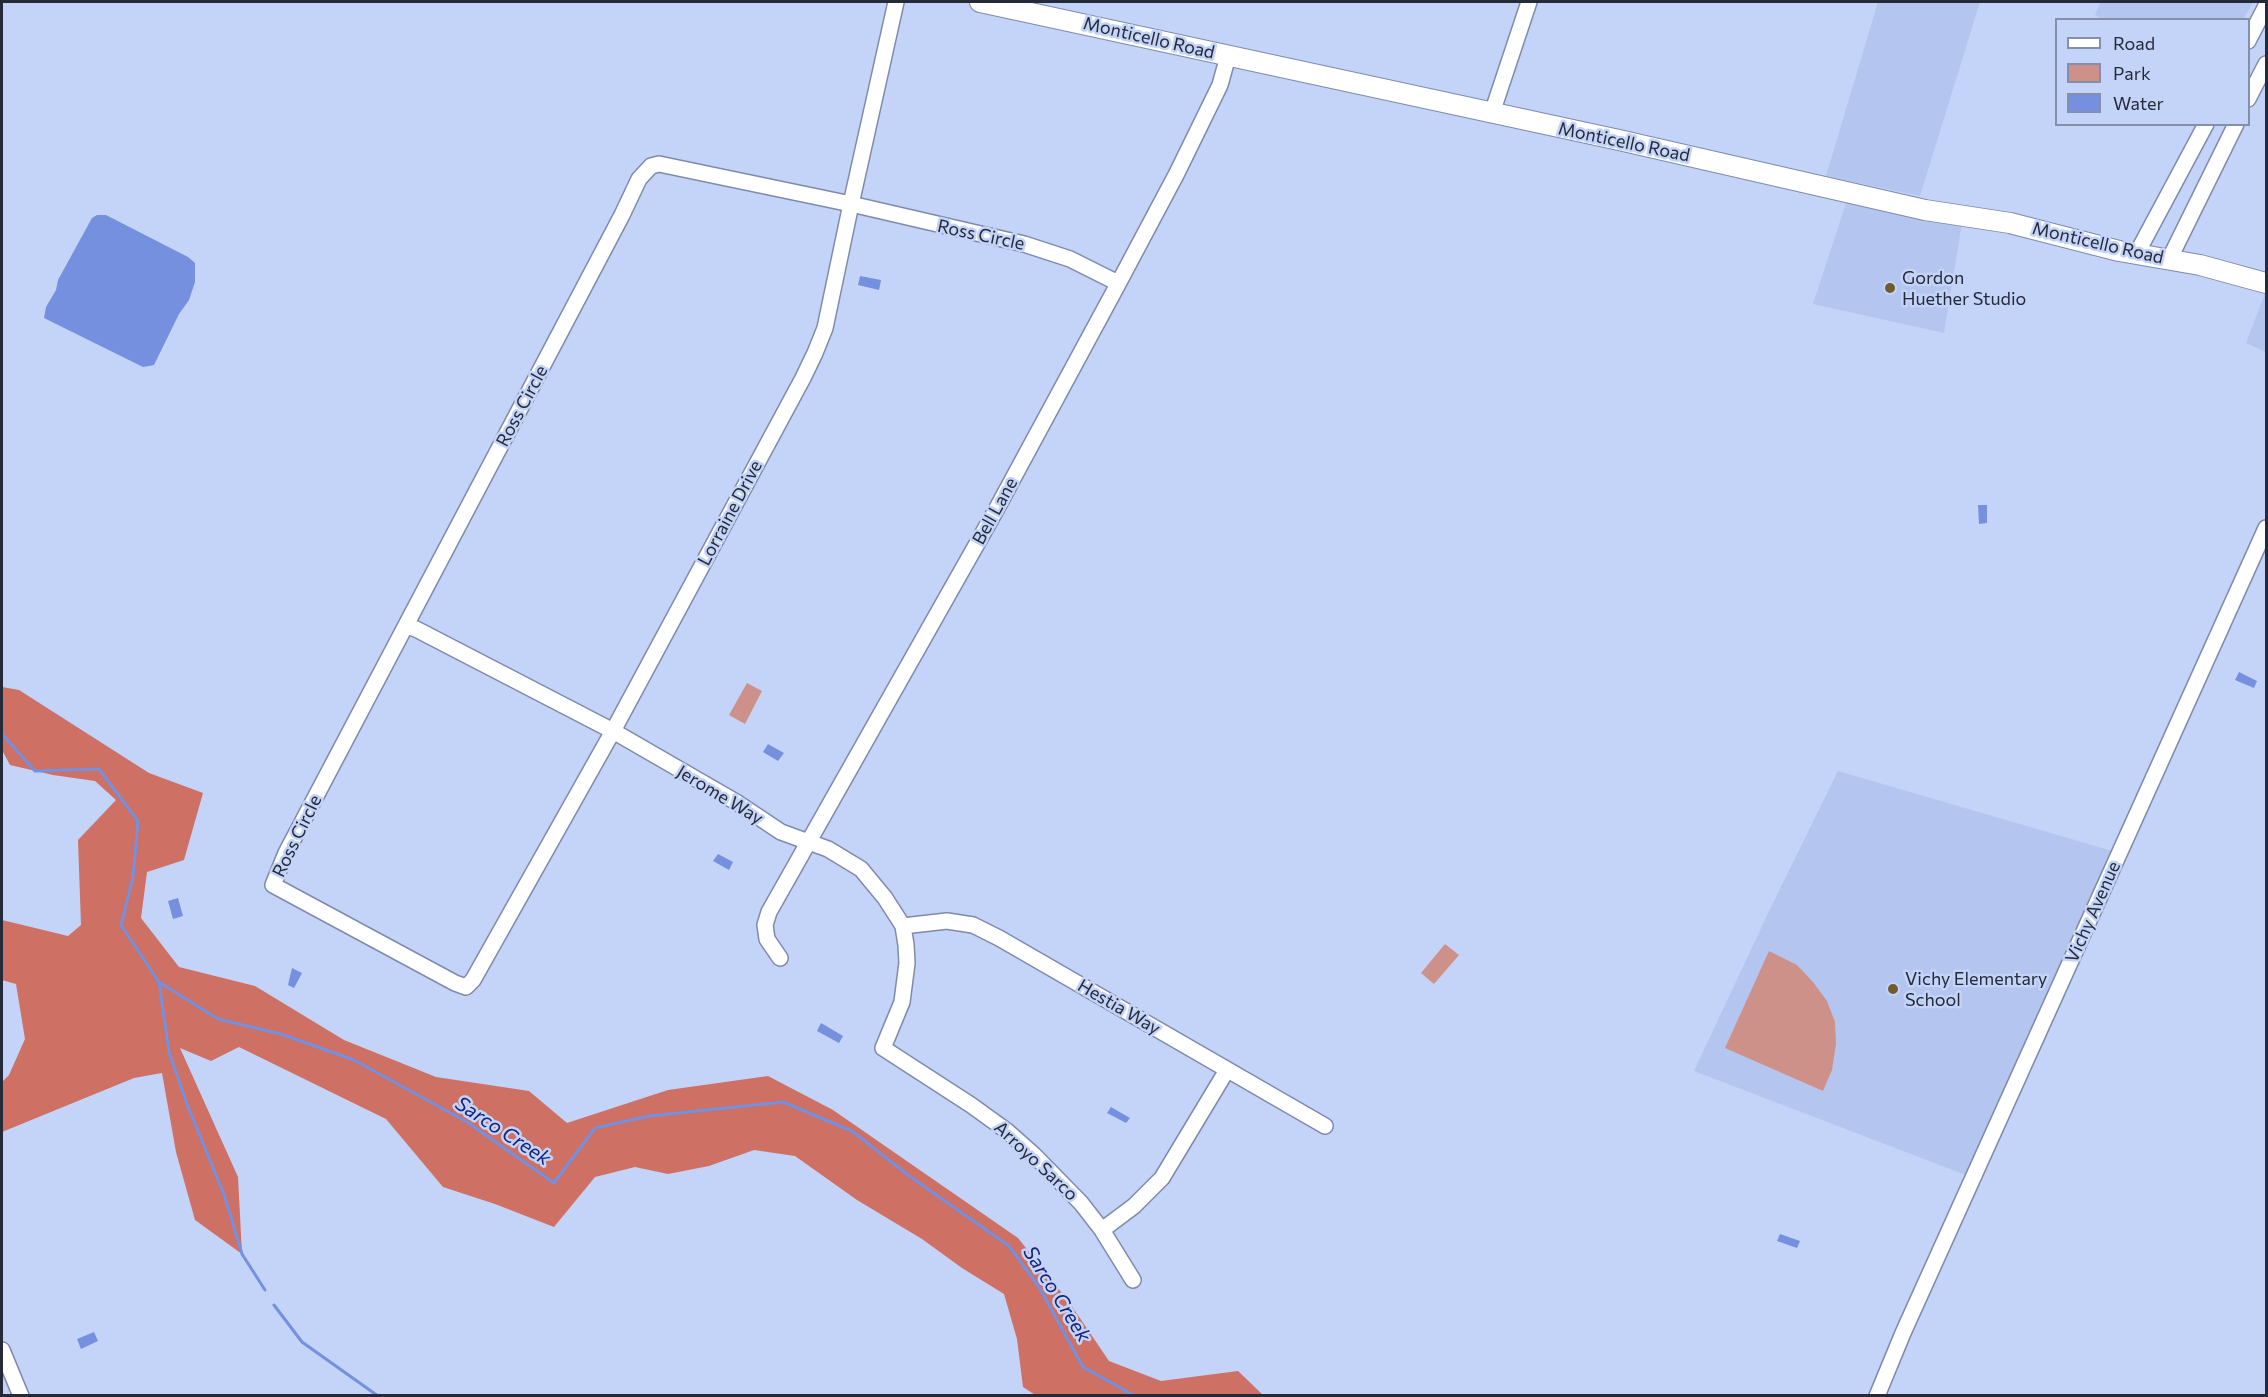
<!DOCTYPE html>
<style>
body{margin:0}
#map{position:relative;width:2268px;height:1397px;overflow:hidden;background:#c4d3f8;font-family:Commissioner,sans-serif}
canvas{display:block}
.frame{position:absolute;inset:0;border:3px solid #252a38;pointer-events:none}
.legend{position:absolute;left:2055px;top:18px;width:195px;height:108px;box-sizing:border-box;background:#c4d3f8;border:2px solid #848fab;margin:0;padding:8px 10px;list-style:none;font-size:18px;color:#252a38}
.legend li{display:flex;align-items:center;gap:12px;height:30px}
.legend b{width:30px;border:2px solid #848fab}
</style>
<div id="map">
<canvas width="2268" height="1397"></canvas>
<div class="frame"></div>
<ul class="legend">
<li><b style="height:8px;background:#fff"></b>Road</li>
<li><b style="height:16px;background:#ce9189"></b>Park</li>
<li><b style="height:16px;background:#7490de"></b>Water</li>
</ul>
</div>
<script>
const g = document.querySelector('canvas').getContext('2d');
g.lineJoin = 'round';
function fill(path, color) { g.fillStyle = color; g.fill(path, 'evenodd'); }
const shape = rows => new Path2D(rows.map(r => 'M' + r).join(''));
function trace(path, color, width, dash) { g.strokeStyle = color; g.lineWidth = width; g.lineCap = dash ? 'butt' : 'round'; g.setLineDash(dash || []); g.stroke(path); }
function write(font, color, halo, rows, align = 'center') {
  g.font = font + ' Commissioner,sans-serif'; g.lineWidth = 5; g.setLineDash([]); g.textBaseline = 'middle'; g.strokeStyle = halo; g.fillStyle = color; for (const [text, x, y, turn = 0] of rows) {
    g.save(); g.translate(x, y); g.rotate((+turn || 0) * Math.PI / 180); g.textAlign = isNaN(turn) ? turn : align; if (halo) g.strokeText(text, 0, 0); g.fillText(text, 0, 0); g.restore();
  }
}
fill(shape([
 [1878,2,1980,2,1920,196,1826,176],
 [2100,2,2253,2,2243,20,2102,19,2095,15],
 [1848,197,1962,223,1944,333,1813,304],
 [2266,291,2266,352,2246,343],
 [1838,771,2116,852,1971,1177,1694,1071,1771,907]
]), '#b4c6ef');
fill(shape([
 [747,683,762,691,745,724,729,715],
 [1445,944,1459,955,1434,984,1421,973],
 [1769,951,1797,965,1813,982,1827,1001,1835,1022,1836,1044,1832,1070,1823,1091,1725,1048]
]), '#ce9189');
fill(shape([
 [2,687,19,690,149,773,203,793,184,860,147,872,141,918,179,967,255,986,344,1040,436,1077,529,1091,567,1123,668,1090,768,1076,833,1110,1018,1238,1069,1302,1109,1361,1161,1381,1238,1371,1263,1395,1035,1395,1023,1387,1017,1339,1004,1294,962,1268,922,1239,857,1200,795,1156,754,1150,709,1166,668,1174,635,1167,595,1177,554,1227,495,1204,443,1187,386,1119,239,1047,211,1061,180,1048,238,1177,242,1254,195,1220,176,1152,162,1073,134,1078,2,1132,2,1082,9,1075,25,1039,16,984,2,980,2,920,68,936,81,925,78,840,116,800,95,781,53,775,10,765,2,750]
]), '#ce7064');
fill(shape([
 [97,215,106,215,188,257,195,263,195,282,189,300,179,314,154,365,143,367,44,318,46,307,56,290,58,280,92,218],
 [860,276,881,280,879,290,858,285],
 [1978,505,1987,505,1987,523,1979,524],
 [2239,672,2257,681,2254,688,2235,680],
 [768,744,784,753,778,761,763,752],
 [718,854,733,862,729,870,713,861],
 [178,898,183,916,173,919,168,901],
 [292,968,302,973,294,988,288,985],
 [821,1023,843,1036,839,1043,817,1031],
 [1111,1107,1130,1118,1126,1123,1107,1113],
 [1780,1234,1800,1241,1797,1248,1777,1241],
 [94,1332,98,1341,81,1349,77,1339]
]), '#7490de');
trace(shape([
 [2,734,35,771,99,769,138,821,133,877,121,925,159,982,218,1019,281,1034,354,1060,467,1122,554,1183,595,1128,649,1116,783,1102,852,1131,908,1175,1009,1246,1039,1287,1083,1367,1135,1396],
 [159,982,169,1052,187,1104,225,1197,242,1254,265,1290],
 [274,1305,302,1342,378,1396]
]), '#7490de', 3);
const minor = shape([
 [896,2,851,204,825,328,815,353,803,378,613,731,473,980,466,987,455,983,273,885,286,853,622,215,639,179,651,166,659,164,851,204,1024,244,1070,259,1112,280,1117,286],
 [2248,41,2266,6],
 [2248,99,2266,64],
 [1492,113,1529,2],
 [2136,255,2206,124],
 [2169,260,2236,124],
 [406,626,416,629,613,731,736,802,781,832,828,849,861,869,885,898,903,926,906,945,907,963,902,1002,883,1048,971,1105,1007,1131,1034,1155,1081,1203,1102,1230,1133,1280],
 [903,926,947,921,973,925,999,938,1325,1126],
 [780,958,767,939,765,925,769,912,996,510,1117,286,1177,173,1220,85,1228,56],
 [1102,1230,1134,1206,1162,1178,1227,1070],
 [2,1350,21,1396],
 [1877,1396,1903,1333,2266,528]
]);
const major = shape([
 [980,2,1619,140,1925,210,2010,223,2119,251,2200,265,2266,283]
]);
trace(minor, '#7e8bad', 18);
trace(major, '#7e8bad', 22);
trace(minor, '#fff', 15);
trace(major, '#fff', 20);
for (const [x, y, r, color] of [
 [1890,288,6,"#6f5c2a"],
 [1893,989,6,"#6f5c2a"]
]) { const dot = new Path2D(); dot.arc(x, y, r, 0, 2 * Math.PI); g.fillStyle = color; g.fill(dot); trace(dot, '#c4d3f8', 2); }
write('18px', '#252a38', '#c4d3f8', [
 ["Monticello Road",1149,38,13],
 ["Monticello Road",1624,142,12],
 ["Ross Circle",981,235,12],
 ["Monticello Road",2098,243,13],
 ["Ross Circle",522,406,-62],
 ["Bell Lane",995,511,-61],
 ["Lorraine Drive",730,513,-62],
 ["Jerome Way",720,795,31],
 ["Ross Circle",297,836,-64],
 ["Vichy Avenue",2093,912,-66],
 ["Hestia Way",1119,1007,30],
 ["Arroyo Sarco",1036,1161,43]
]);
write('18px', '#252a38', '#c4d3f8', [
 ["Gordon",1902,278],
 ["Huether Studio",1902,299],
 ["Vichy Elementary",1905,979],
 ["School",1905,1000]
], 'left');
write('italic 20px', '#14237d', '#c4d3f8', [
 ["Sarco Creek",503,1131,33],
 ["Sarco Creek",1057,1294,58]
]);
</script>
